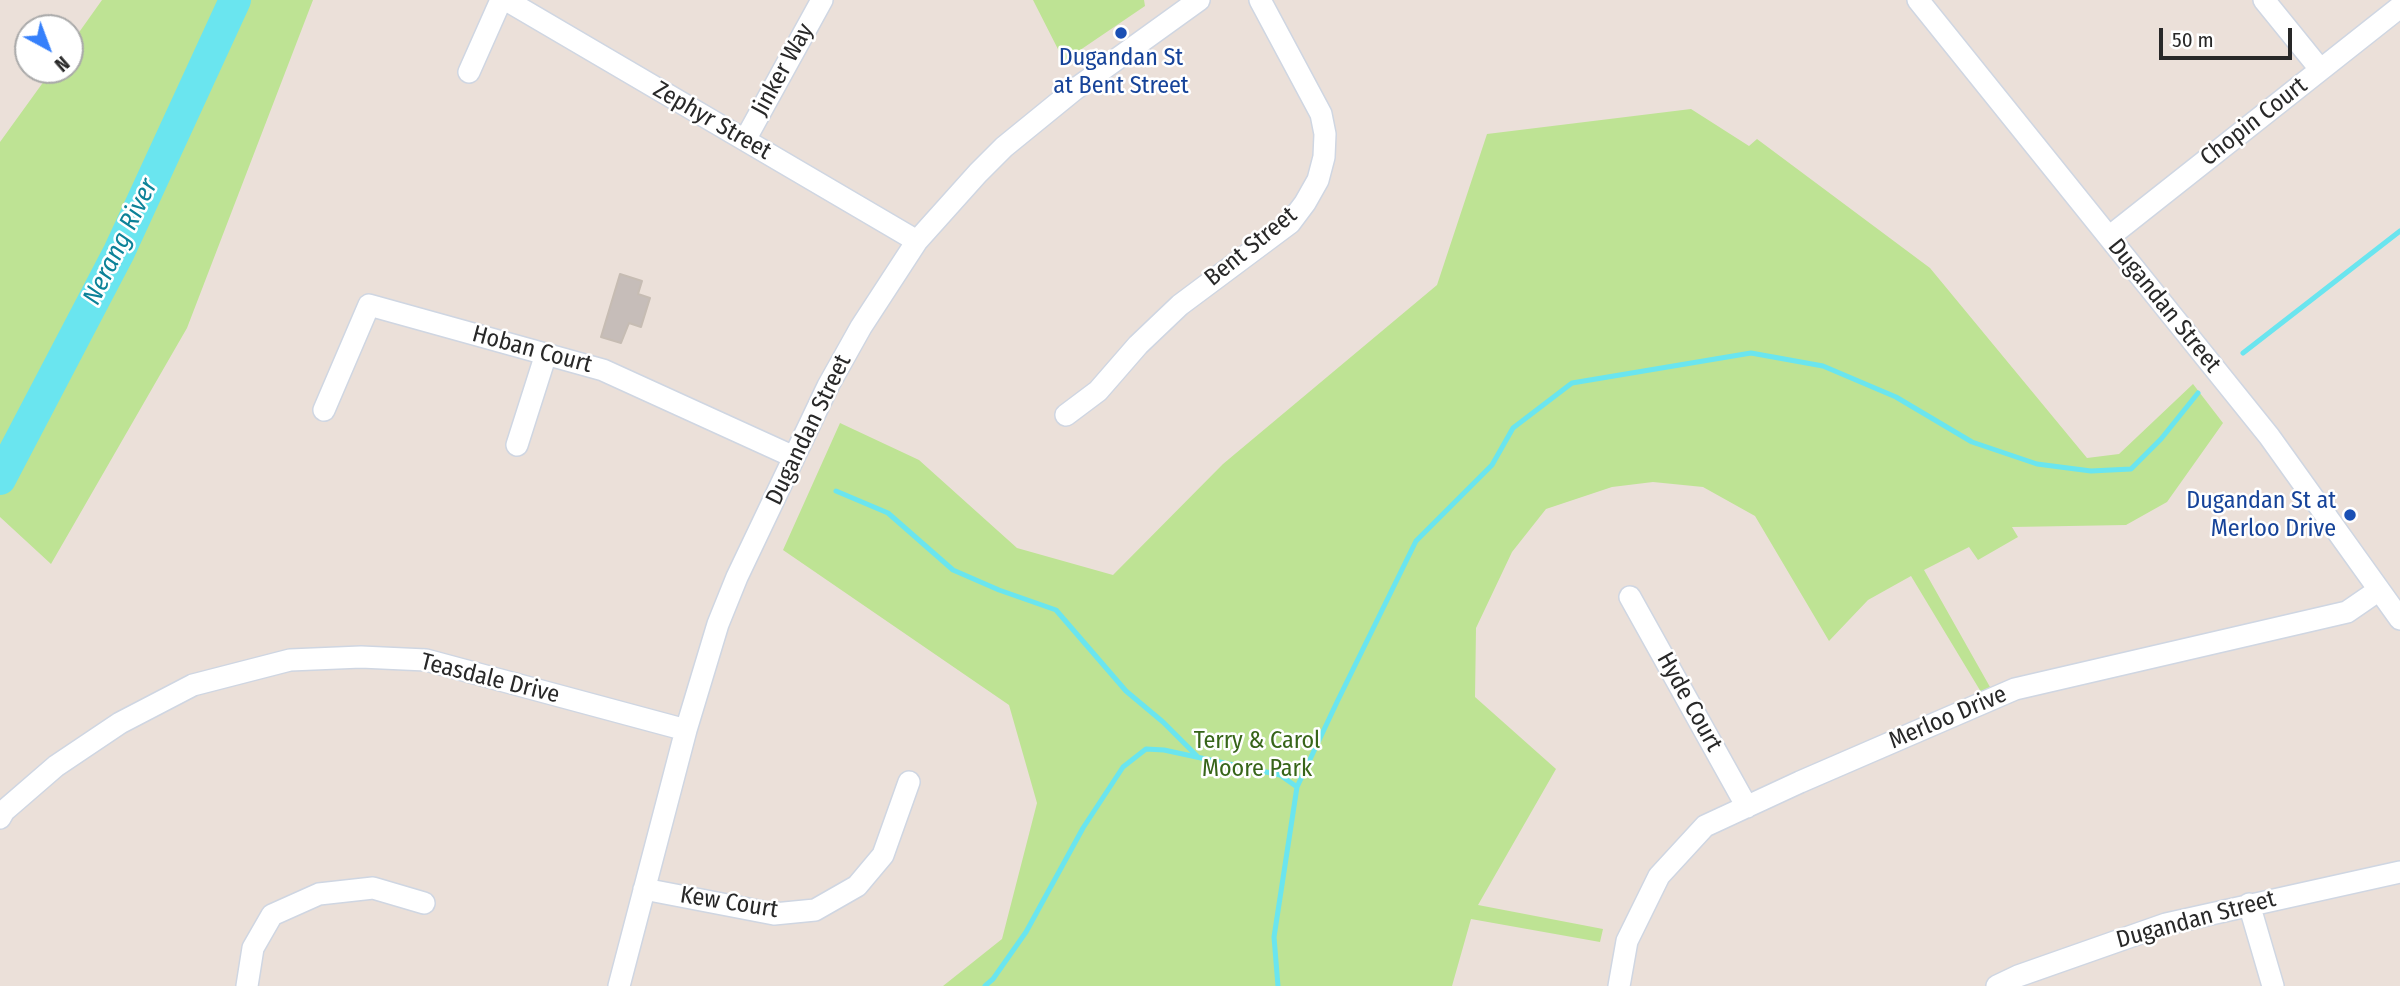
<!DOCTYPE html>
<style>
body{margin:0}
#map{position:relative;width:2400px;height:986px;overflow:hidden;background:#ebe0d9;font-family:"Fira Sans Condensed",sans-serif}
canvas{display:block}
.north{position:absolute;left:14px;top:14px;width:70px;height:70px;box-sizing:border-box;background:#fff;border:2px solid #a9a9a9;border-radius:50%;rotate:139deg;font-size:19px;font-weight:700;line-height:28px;text-align:center;color:#282828}
.north::after{content:'';display:block;margin:auto;width:24px;height:32px;background:#3680fb;clip-path:polygon(50% 0,100% 100%,50% 72%,0 100%)}
.scale{position:absolute;left:2159px;top:28px;width:133px;height:32px;box-sizing:border-box;border:4px solid #282828;border-top:0;padding-left:9px;font-size:21px;line-height:24px;white-space:nowrap;color:#282828;-webkit-text-stroke:5px #fff;paint-order:stroke}
</style>
<div id="map">
<canvas width="2400" height="986"></canvas>
<div class="north">N</div>
<div class="scale">50 m</div>
</div>
<script>
const g = document.querySelector('canvas').getContext('2d');
g.lineJoin = 'round';
function fill(path, color) { g.fillStyle = color; g.fill(path, 'evenodd'); }
const shape = rows => new Path2D(rows.map(r => 'M' + r).join(''));
function trace(path, color, width, dash) { g.strokeStyle = color; g.lineWidth = width; g.lineCap = dash ? 'butt' : 'round'; g.setLineDash(dash || []); g.stroke(path); }
function write(font, color, halo, rows, align = 'center') {
  g.font = font + ' "Fira Sans Condensed",sans-serif'; g.lineWidth = 5; g.setLineDash([]); g.textBaseline = 'middle'; g.strokeStyle = halo; g.fillStyle = color; for (const [text, x, y, turn = 0] of rows) {
    g.save(); g.translate(x, y); g.rotate((+turn || 0) * Math.PI / 180); g.textAlign = isNaN(turn) ? turn : align; if (halo) g.strokeText(text, 0, 0); g.fillText(text, 0, 0); g.restore();
  }
}
fill(shape([
 [102,0,313,0,187,328,51,564,0,517,0,142,52,70,70,70,70,45],
 [1033,0,1144,0,1145,6,1064,61],
 [1691,109,1749,146,1757,139,1930,268,2087,458,2119,454,2193,384,2223,423,2167,502,2126,525,2012,527,2018,537,1978,560,1969,547,1924,570,1990,687,1981,692,1911,576,1868,600,1829,641,1755,516,1703,487,1653,482,1612,487,1546,509,1512,552,1476,628,1475,697,1556,769,1478,905,1603,929,1600,942,1471,919,1452,986,943,986,1002,939,1037,803,1009,705,783,550,840,423,919,460,1017,548,1113,575,1223,464,1437,285,1487,134]
]), '#bee394');
trace(shape([
 [2243,353,2400,231],
 [836,491,888,513,953,570,999,590,1056,610,1126,691,1163,722,1197,756],
 [985,986,993,979,1026,932,1083,828,1123,767,1146,749,1164,750,1280,775,1297,787],
 [1278,986,1274,937,1297,787,1337,702,1416,541,1492,465,1513,428,1572,383,1751,353,1823,366,1896,397,1972,442,2037,464,2091,471,2131,469,2161,439,2198,393]
]), '#6ae5ef', 5);
trace(shape([
 [0,479,119,252,235,0]
]), '#6ae5ef', 32);
const building = shape([
 [620,274,642,281,638,294,650,298,641,327,629,323,621,343,601,337,620,274]
]);
fill(building, '#c6bdb9');
trace(building, '#c6bcb3', 2);
const minor = shape([
 [506,0,917,241],
 [1918,0,2269,436,2400,619],
 [2264,0,2320,69],
 [469,72,501,0],
 [745,140,822,0],
 [2109,237,2400,7],
 [324,410,369,305,603,370,794,457],
 [1066,415,1098,391,1138,345,1180,305,1290,223,1305,203,1318,180,1324,157,1325,134,1321,114,1260,0],
 [517,445,546,354],
 [1630,597,1747,807],
 [0,818,4,811,56,766,120,723,193,685,290,660,361,657,426,660,686,730],
 [644,889,774,914,815,910,857,886,883,855,909,782],
 [2249,904,2273,986],
 [247,986,253,948,272,915,319,894,373,888,424,903],
 [619,986,686,730,718,624,737,577,828,386,861,327,917,241,978,173,1004,147,1074,90,1199,0],
 [1619,986,1627,941,1659,876,1705,826,1800,782,2015,689,2347,612,2379,590],
 [1997,986,2018,976,2166,924,2400,872]
]);
trace(minor, '#cfd6e2', 24);
trace(minor, '#fff', 21);
for (const [x, y, r, color] of [
 [1121,33,7,"#1a4fb4"],
 [2350,515,7,"#1a4fb4"]
]) { const dot = new Path2D(); dot.arc(x, y, r, 0, 2 * Math.PI); g.fillStyle = color; g.fill(dot); trace(dot, '#fff', 2.5); }
write('24px', '#164399', '#fff', [
 ["Dugandan St",1121,58],
 ["at Bent Street",1121,86],
 ["Dugandan St at",2336,501,"right"],
 ["Merloo Drive",2336,529,"right"]
]);
write('24px', '#282828', '#fff', [
 ["Jinker Way",783,70,-61],
 ["Zephyr Street",712,121,30],
 ["Chopin Court",2254,122,-38],
 ["Bent Street",1251,247,-39],
 ["Dugandan Street",2164,306,51],
 ["Hoban Court",532,350,15],
 ["Dugandan Street",809,430,-64],
 ["Teasdale Drive",490,679,14],
 ["Hyde Court",1689,702,61],
 ["Merloo Drive",1948,718,-23],
 ["Kew Court",729,903,9],
 ["Dugandan Street",2196,920,-15]
]);
write('24px', '#376519', '#fff', [
 ["Terry & Carol",1257,741],
 ["Moore Park",1257,769]
]);
write('italic 26px', '#0c8298', '#fff', [
 ["Nerang River",121,242,-64]
]);
</script>
